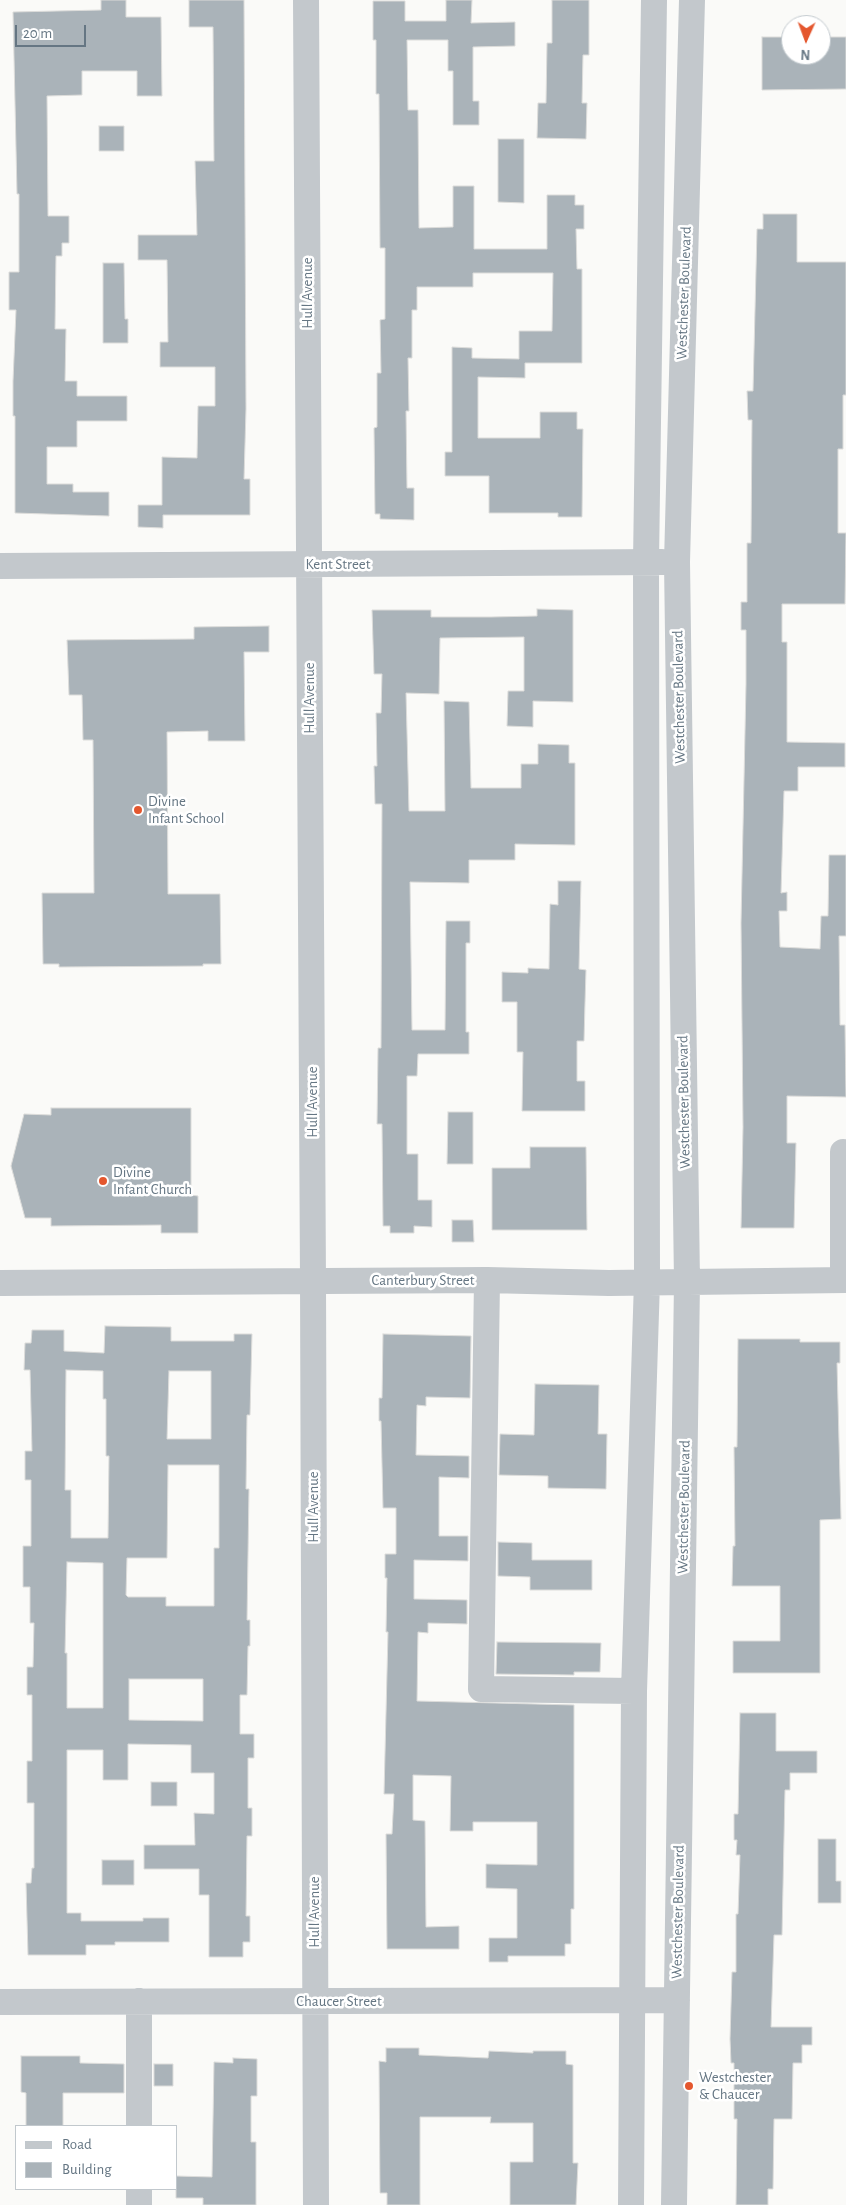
<!DOCTYPE html>
<style>
body{margin:0}
#map{position:relative;width:846px;height:2205px;overflow:hidden;background:#fafaf8;font-family:"Alegreya Sans",sans-serif}
canvas{display:block}
.legend{position:absolute;left:15px;top:2125px;width:162px;height:65px;box-sizing:border-box;background:#fff;border:1px solid #c1c8cd;margin:0;padding:6px 9px;list-style:none;font-size:15px;color:#657683}
.legend li{display:flex;align-items:center;gap:10px;height:25px}
.legend b{width:25px;border:1px solid #c1c8cd}
.north{position:absolute;left:781px;top:15px;width:50px;height:50px;box-sizing:border-box;background:#fff;border:1px solid #c1c8cd;border-radius:50%;rotate:182deg;font-size:14px;font-weight:700;line-height:20px;text-align:center;color:#657683}
.north::after{content:'';display:block;margin:auto;width:18px;height:22px;background:#e4572e;clip-path:polygon(50% 0,100% 100%,50% 72%,0 100%)}
.scale{position:absolute;left:15px;top:25px;width:71px;height:22px;box-sizing:border-box;border:2px solid #657683;border-top:0;padding-left:6px;font-size:15px;line-height:18px;white-space:nowrap;color:#657683;-webkit-text-stroke:4px #fff;paint-order:stroke}
</style>
<div id="map">
<canvas width="846" height="2205"></canvas>
<ul class="legend">
<li><b style="height:6px;background:#c3c8cc"></b>Road</li>
<li><b style="height:14px;background:#aab3b9"></b>Building</li>
</ul>
<div class="north">N</div>
<div class="scale">20 m</div>
</div>
<script>
const g = document.querySelector('canvas').getContext('2d');
g.lineJoin = 'round';
function fill(path, color) { g.fillStyle = color; g.fill(path, 'evenodd'); }
const shape = rows => new Path2D(rows.map(r => 'M' + r).join(''));
function trace(path, color, width, dash) { g.strokeStyle = color; g.lineWidth = width; g.lineCap = dash ? 'butt' : 'round'; g.setLineDash(dash || []); g.stroke(path); }
function write(font, color, halo, rows, align = 'center') {
  g.font = font + ' "Alegreya Sans",sans-serif'; g.lineWidth = 5; g.setLineDash([]); g.textBaseline = 'middle'; g.strokeStyle = halo; g.fillStyle = color; for (const [text, x, y, turn = 0] of rows) {
    g.save(); g.translate(x, y); g.rotate((+turn || 0) * Math.PI / 180); g.textAlign = isNaN(turn) ? turn : align; if (halo) g.strokeText(text, 0, 0); g.fillText(text, 0, 0); g.restore();
  }
}
const building = shape([
 [101,0,126,0,126,17,161,17,162,96,137,96,137,71,82,71,82,95,47,96,48,216,69,216,69,243,62,243,62,256,56,256,55,329,66,329,65,381,77,381,77,396,127,396,127,421,77,421,77,447,47,447,47,484,73,484,73,492,109,492,109,516,15,513,15,416,13,416,13,381,16,310,9,310,9,272,19,272,19,194,17,194,13,12,101,10,101,0],
 [189,0,244,0,246,409,244,479,250,479,250,515,163,515,163,528,138,527,138,505,162,505,162,457,197,458,198,406,215,406,215,367,160,367,160,342,168,342,167,260,138,260,138,235,197,235,195,161,214,161,213,27,189,27,189,0],
 [446,0,472,0,471,23,515,22,515,46,473,47,473,101,479,101,479,125,453,125,453,71,448,71,448,40,407,40,408,110,418,110,419,228,453,227,453,186,474,186,474,249,547,249,547,195,575,195,575,205,584,205,584,229,576,229,577,269,582,269,582,363,525,363,525,378,478,377,478,438,540,438,540,412,577,412,577,429,583,429,582,517,558,517,558,513,489,513,489,476,445,476,445,452,452,452,452,347,472,348,472,358,519,359,519,331,552,331,553,273,473,273,473,287,417,287,417,310,412,310,412,358,408,358,409,411,406,411,407,488,414,488,414,520,380,519,380,514,375,514,374,428,377,427,377,373,381,373,380,320,385,319,385,248,380,248,379,94,376,94,376,40,373,40,373,1,405,1,405,21,446,21,446,0],
 [552,0,589,0,589,55,583,55,582,103,587,103,586,139,537,138,538,103,546,103,547,43,552,43,552,0],
 [762,37,791,37,791,55,821,55,821,37,846,37,846,89,762,90,762,37],
 [99,126,124,126,124,151,99,151,99,126],
 [498,139,524,139,524,203,498,202,498,139],
 [763,214,797,214,797,262,846,262,846,395,843,395,843,449,838,449,838,533,846,533,845,604,782,604,782,642,787,642,787,742,845,743,845,767,798,767,798,791,784,791,781,893,787,892,787,911,779,911,780,947,820,949,821,916,828,916,829,855,846,855,846,936,839,936,840,1025,845,1025,846,1097,787,1096,787,1143,796,1143,794,1228,741,1228,743,1127,741,923,746,684,746,630,741,630,741,602,747,602,747,543,751,543,752,420,748,420,747,391,753,391,757,229,763,229,763,214],
 [103,263,124,263,125,319,128,319,128,343,103,343,103,263],
 [537,609,573,610,573,702,533,701,533,727,507,726,508,691,524,691,524,637,440,638,439,694,406,693,409,811,445,811,444,701,469,702,471,788,521,788,521,764,538,764,538,744,569,745,569,763,575,763,575,845,515,844,515,860,469,860,469,883,410,882,412,1030,445,1030,446,921,470,921,470,943,466,943,466,1032,469,1032,469,1054,418,1054,417,1076,407,1076,407,1154,418,1154,418,1200,432,1200,432,1227,414,1226,414,1233,390,1233,390,1226,383,1226,382,1124,377,1124,378,1048,381,1048,382,804,375,804,374,766,377,766,376,713,381,713,382,674,374,674,372,610,431,610,431,617,491,617,537,616,537,609],
 [269,626,269,652,244,652,245,741,208,741,208,731,167,732,168,894,220,894,221,964,203,964,203,966,59,967,59,964,43,964,42,893,94,893,93,740,83,740,82,695,69,695,67,640,194,639,194,627,269,626],
 [558,881,581,881,579,969,586,970,585,1003,584,1041,577,1041,577,1081,585,1081,585,1111,522,1111,523,1052,517,1052,517,1002,502,1002,502,972,528,973,528,968,549,969,550,904,558,905,558,881],
 [51,1108,191,1108,191,1195,198,1196,198,1233,161,1233,161,1225,51,1226,51,1218,25,1218,11,1166,24,1114,51,1115,51,1108],
 [448,1112,473,1112,473,1164,447,1164,448,1112],
 [530,1147,586,1147,587,1230,492,1230,492,1168,530,1168,530,1147],
 [452,1220,473,1220,474,1242,452,1242,452,1220],
 [105,1326,171,1327,171,1341,234,1341,234,1334,252,1334,250,1415,247,1415,246,1489,249,1489,247,1620,250,1620,250,1646,248,1646,247,1695,240,1695,240,1734,254,1734,254,1758,248,1758,248,1808,252,1808,252,1836,247,1836,246,1916,250,1916,250,1942,243,1942,243,1957,209,1957,209,1895,199,1895,199,1869,144,1869,144,1845,195,1845,194,1813,214,1814,214,1773,191,1773,191,1745,128,1744,128,1780,103,1780,103,1750,67,1750,67,1913,81,1913,81,1921,143,1921,143,1918,169,1918,169,1942,115,1942,115,1945,86,1945,86,1955,28,1955,26,1883,31,1883,32,1868,34,1868,34,1803,27,1803,27,1761,32,1761,32,1695,27,1695,27,1667,33,1667,34,1623,30,1623,30,1587,23,1587,23,1546,31,1546,31,1480,25,1480,25,1451,32,1451,30,1370,24,1370,25,1343,31,1343,32,1330,64,1330,64,1351,104,1353,105,1326],
 [66,1370,103,1371,103,1399,106,1399,106,1456,109,1456,108,1538,71,1538,71,1490,65,1490,66,1370],
 [169,1371,211,1371,211,1439,167,1439,169,1371],
 [168,1465,219,1465,219,1548,214,1548,214,1606,166,1606,166,1597,128,1597,126,1595,127,1558,167,1558,168,1465],
 [67,1562,103,1563,103,1708,67,1708,67,1653,65,1653,67,1562],
 [129,1679,203,1679,203,1721,129,1720,129,1679],
 [383,1334,471,1336,470,1398,426,1397,426,1406,417,1405,416,1455,469,1456,469,1478,439,1477,439,1536,468,1536,468,1561,414,1560,414,1599,467,1600,467,1624,428,1623,428,1633,418,1632,417,1701,574,1705,574,1909,571,1909,571,1944,565,1944,565,1956,508,1956,508,1962,489,1962,489,1938,517,1938,517,1889,486,1888,486,1864,537,1865,537,1822,473,1822,473,1831,450,1831,451,1776,413,1775,413,1820,425,1821,426,1927,459,1926,459,1949,387,1949,386,1834,392,1834,394,1794,384,1794,388,1632,386,1632,387,1578,385,1578,385,1554,396,1554,396,1508,383,1508,381,1421,379,1421,379,1398,382,1398,383,1334],
 [738,1339,800,1339,800,1342,840,1342,840,1363,837,1363,841,1519,820,1520,820,1673,733,1673,733,1641,780,1641,780,1586,732,1586,733,1546,735,1546,734,1447,737,1447,738,1339],
 [535,1384,599,1385,598,1434,607,1434,606,1489,548,1488,548,1476,499,1475,500,1434,534,1435,535,1384],
 [498,1542,532,1543,532,1560,592,1560,592,1590,530,1590,530,1577,498,1576,498,1542],
 [497,1642,601,1643,600,1672,574,1672,574,1675,496,1674,497,1642],
 [740,1713,776,1713,776,1751,817,1751,817,1773,790,1773,790,1790,785,1790,782,1935,774,1935,771,2027,812,2027,812,2045,802,2045,802,2063,793,2063,792,2119,774,2119,773,2189,768,2189,768,2205,736,2205,737,2119,734,2119,734,2063,731,2063,730,2039,732,1972,736,1972,736,1914,738,1914,740,1855,736,1855,737,1840,734,1840,734,1814,738,1814,740,1713],
 [151,1782,177,1782,177,1806,151,1806,151,1782],
 [818,1839,836,1839,836,1881,841,1881,841,1903,818,1903,818,1839],
 [102,1860,134,1860,134,1885,102,1885,102,1860],
 [386,2048,419,2048,419,2055,488,2058,489,2051,533,2053,533,2051,566,2051,566,2064,573,2065,573,2163,578,2163,576,2205,510,2205,510,2162,533,2162,533,2123,490,2123,491,2117,420,2117,420,2205,387,2205,387,2193,380,2193,379,2061,386,2062,386,2048],
 [21,2056,80,2056,80,2063,124,2064,124,2093,63,2093,63,2126,26,2126,26,2093,21,2092,21,2056],
 [233,2058,257,2059,257,2096,251,2096,251,2142,256,2142,256,2205,203,2205,203,2198,176,2198,176,2176,212,2177,214,2062,233,2063,233,2058],
 [154,2064,173,2064,173,2086,154,2086,154,2064]
]);
fill(building, '#aab3b9');
trace(building, '#dcdcda', 1);
trace(shape([
 [306,0,313,1281,316,2205],
 [0,566,662,562],
 [487,1280,481,1689,634,1691],
 [843,1280,843,1152],
 [0,1283,487,1280,609,1283,846,1280],
 [139,2001,139,2126],
 [0,2002,677,2000],
 [139,2189,139,2205],
 [631,2205,634,1691,647,1281,646,562,654,0],
 [674,2205,687,1282,677,562,692,0]
]), '#c3c8cc', 26);
for (const [x, y, r, color] of [
 [138,810,5,"#e4572e"],
 [103,1181,5,"#e4572e"],
 [689,2086,5,"#e4572e"]
]) { const dot = new Path2D(); dot.arc(x, y, r, 0, 2 * Math.PI); g.fillStyle = color; g.fill(dot); trace(dot, '#fff', 2); }
write('15px', '#657683', '#fff', [
 ["Hull Avenue",307,293,-90],
 ["Westchester Boulevard",684,293,-88],
 ["Kent Street",338,564],
 ["Westchester Boulevard",679,697,-91],
 ["Hull Avenue",309,698,-90],
 ["Hull Avenue",312,1102,-90],
 ["Westchester Boulevard",684,1102,-91],
 ["Canterbury Street",423,1280],
 ["Hull Avenue",313,1507,-90],
 ["Westchester Boulevard",684,1507,-89],
 ["Hull Avenue",314,1912,-90],
 ["Westchester Boulevard",678,1912,-89],
 ["Chaucer Street",339,2001]
]);
write('15px', '#657683', '#fff', [
 ["Divine",148,801],
 ["Infant School",148,818],
 ["Divine",113,1172],
 ["Infant Church",113,1189],
 ["Westchester",699,2077],
 ["& Chaucer",699,2094]
], 'left');
</script>
